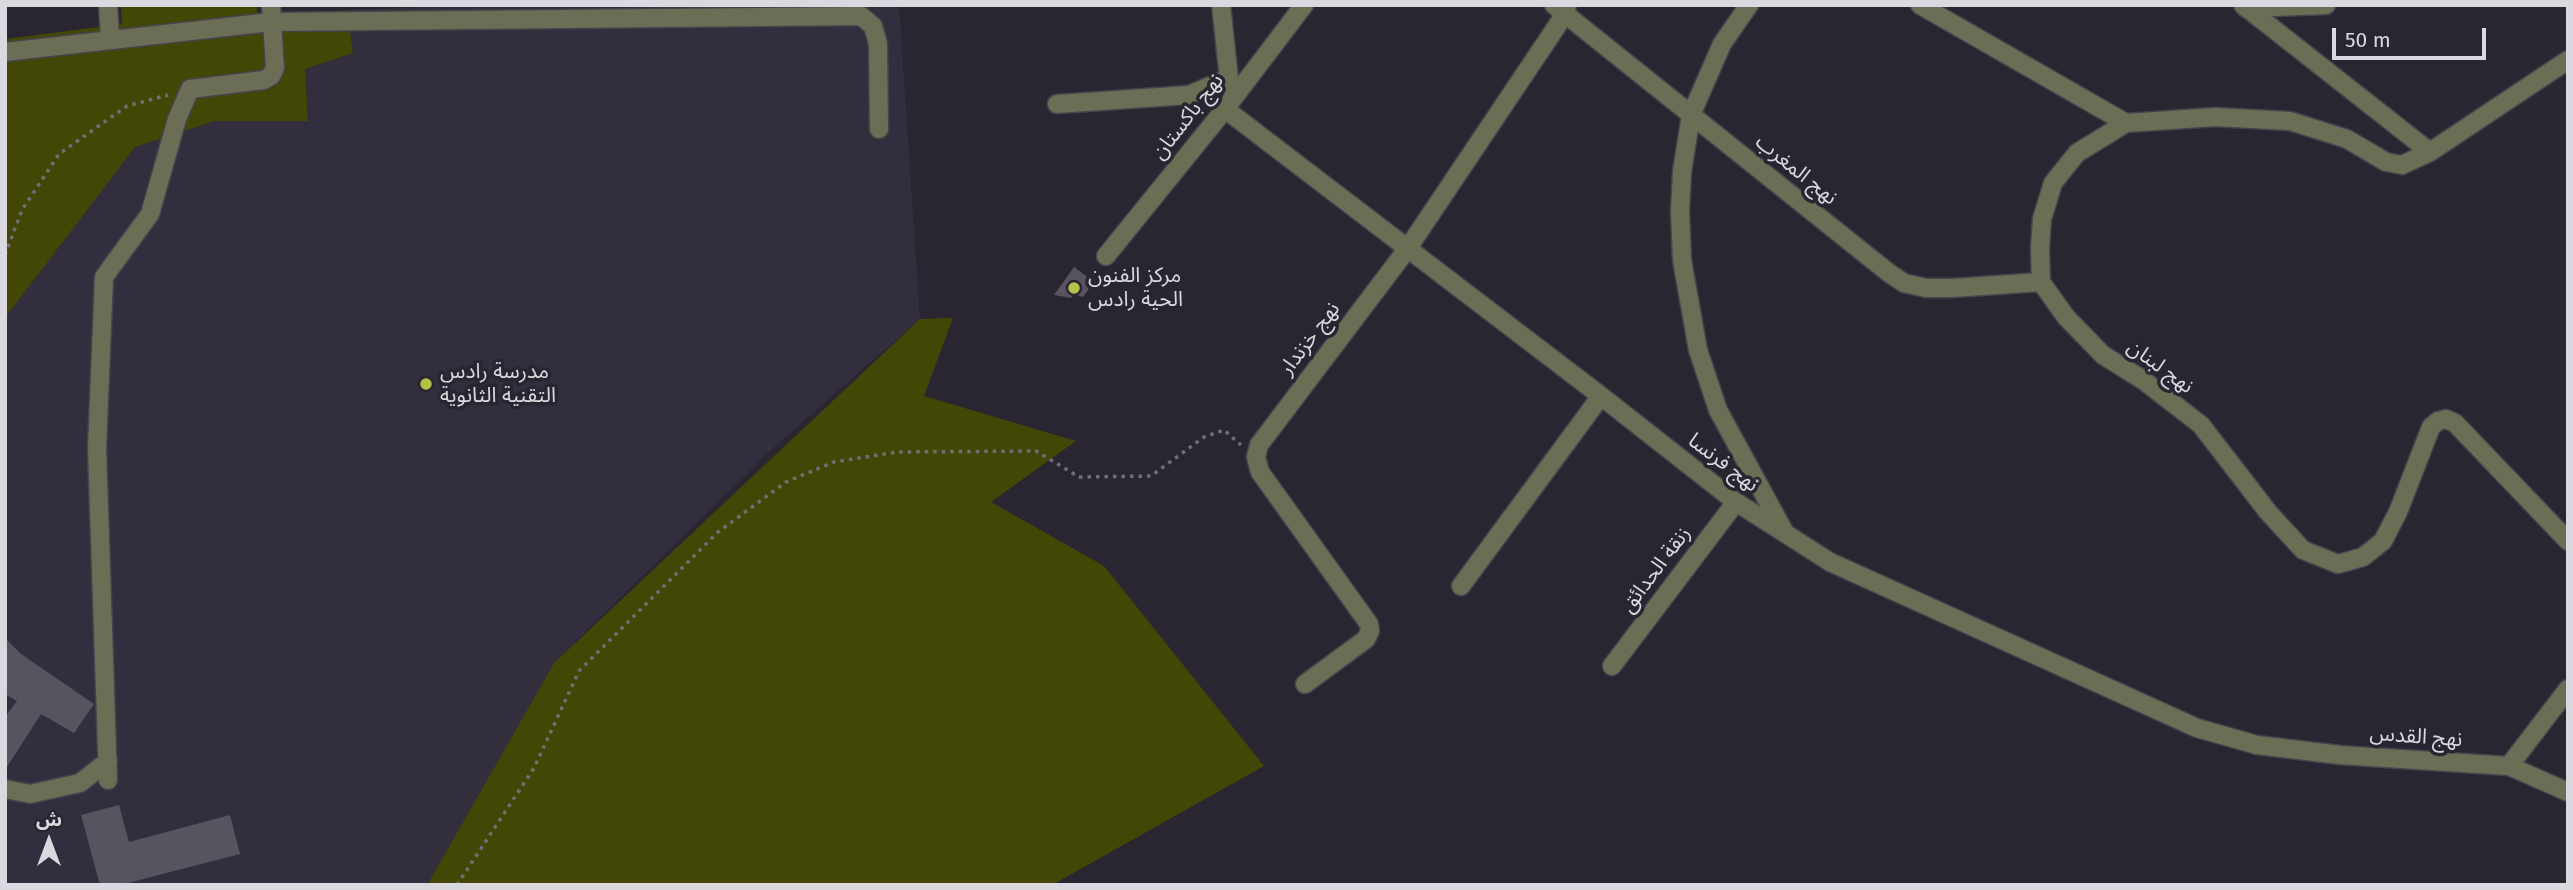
<!DOCTYPE html>
<meta charset="utf-8">
<style>
body{margin:0}
#map{position:relative;width:2573px;height:890px;overflow:hidden;background:#292631;font-family:"Fira Sans","Noto Sans Arabic",sans-serif}
canvas{display:block}
.frame{position:absolute;inset:0;border:7px solid #dbd9e0;pointer-events:none}
.north{position:absolute;left:14px;top:806px;width:70px;height:70px;-webkit-text-stroke:5px #292631;paint-order:stroke;rotate:0deg;font-size:19px;font-weight:700;line-height:28px;text-align:center;color:#dbd9e0}
.north::after{content:'';display:block;margin:auto;width:24px;height:32px;background:#dbd9e0;clip-path:polygon(50% 0,100% 100%,50% 72%,0 100%)}
.scale{position:absolute;left:2332px;top:28px;width:154px;height:32px;box-sizing:border-box;border:4px solid #dbd9e0;border-top:0;padding-left:9px;font-size:21px;line-height:24px;white-space:nowrap;color:#dbd9e0;-webkit-text-stroke:5px #292631;paint-order:stroke}
</style>
<div id="map">
<canvas width="2573" height="890"></canvas>
<div class="frame"></div>
<div class="north">ش</div>
<div class="scale">50 m</div>
</div>
<script>
const g = document.querySelector('canvas').getContext('2d');
g.lineJoin = 'round';
function fill(path, color) { g.fillStyle = color; g.fill(path, 'evenodd'); }
const shape = rows => new Path2D(rows.map(r => 'M' + r).join(''));
function trace(path, color, width, dash) { g.strokeStyle = color; g.lineWidth = width; g.lineCap = dash ? 'butt' : 'round'; g.setLineDash(dash || []); g.stroke(path); }
function write(font, color, halo, rows, align = 'center') {
  g.font = font + ' "Fira Sans","Noto Sans Arabic",sans-serif'; g.lineWidth = 7; g.setLineDash([]); g.textBaseline = 'middle'; g.strokeStyle = halo; g.fillStyle = color; for (const [text, x, y, turn = 0] of rows) {
    g.save(); g.translate(x, y); g.rotate((+turn || 0) * Math.PI / 180); g.textAlign = isNaN(turn) ? turn : align; if (halo) g.strokeText(text, 0, 0); g.fillText(text, 0, 0); g.restore();
  }
}
fill(shape([
 [477,5,899,5,920,319,773,448,554,663,427,885,5,885,5,318,135,147,215,121,308,121,305,69,353,53,347,10]
]), '#322e3e');
fill(shape([
 [121,5,257,5,258,23,347,10,353,53,305,69,308,121,215,121,135,147,5,318,5,39,122,24],
 [953,318,924,396,1076,441,991,502,1104,566,1264,766,1052,885,427,885,554,663,920,319]
]), '#434706');
fill(shape([
 [1074,267,1094,282,1083,297,1074,294,1071,298,1054,295],
 [5,638,21,654,94,704,74,733,41,714,5,770,5,717,17,701,5,694],
 [119,805,129,842,230,815,240,854,120,885,100,885,81,815]
]), '#575460');
const minor = shape([
 [108,5,110,39],
 [1221,5,1230,88],
 [1554,5,1889,273,1904,283,1926,288,1952,288,2041,282],
 [1749,5,1722,44,1691,115,1682,172,1680,211,1682,260,1698,350,1718,410,1785,533],
 [1920,5,2126,123],
 [2243,5,2430,152],
 [2246,8,2326,5],
 [5,52,271,22,861,16,873,26,878,44,879,129],
 [2568,60,2430,152,2402,165,2386,162,2347,139,2290,121,2215,117,2126,123,2077,153,2053,183,2042,219,2040,248,2041,282,2066,317,2103,355,2143,380,2201,425,2268,512,2303,550,2338,564,2363,557,2383,541,2398,512,2431,427,2438,421,2446,419,2455,423,2568,541],
 [1057,104,1189,95,1229,78],
 [1225,109,1601,396,1736,502,1830,562,2197,728,2257,745,2340,755,2509,766,2568,792],
 [1106,256,1225,109,1304,5],
 [1461,586,1601,396],
 [1612,666,1736,502],
 [1305,684,1366,639,1370,631,1369,624,1260,472,1256,457,1259,445,1408,248,1565,14,1567,5],
 [2509,766,2568,689],
 [108,780,97,448,104,277,150,214,177,119,190,89,264,80,271,76,275,68,271,5],
 [5,789,30,794,80,783,108,761]
]);
trace(minor, '#45434d', 21);
trace(shape([
 [5,255,22,210,59,154,127,106,168,95],
 [457,885,534,768,579,671,718,532,786,482,834,462,897,452,1036,451,1079,477,1151,476,1204,437,1224,430,1241,445]
]), '#706e77', 3.5, [3.5, 5]);
trace(minor, '#6b6e55', 18);
for (const [x, y, r, color] of [
 [1074,288,7,"#b7c148"],
 [426,384,7,"#b7c148"]
]) { const dot = new Path2D(); dot.arc(x, y, r, 0, 2 * Math.PI); g.fillStyle = color; g.fill(dot); trace(dot, '#292631', 2.5); }
write('21px', '#dbd9e0', '#292631', [
 ["نهج باكستان",1188,117,-52],
 ["نهج المغرب",1796,170,39],
 ["نهج خزندار",1310,339,-53],
 ["نهج لبنان",2160,367,36],
 ["نهج فرنسا",1723,463,37],
 ["زنقة الحدائق",1656,570,-53],
 ["نهج القدس",2416,737,4]
]);
write('21px', '#dbd9e0', '#292631', [
 ["مركز الفنون",1088,276],
 ["الحية رادس",1088,300],
 ["مدرسة رادس",440,372],
 ["التقنية الثانوية",440,396]
], 'left');
</script>
